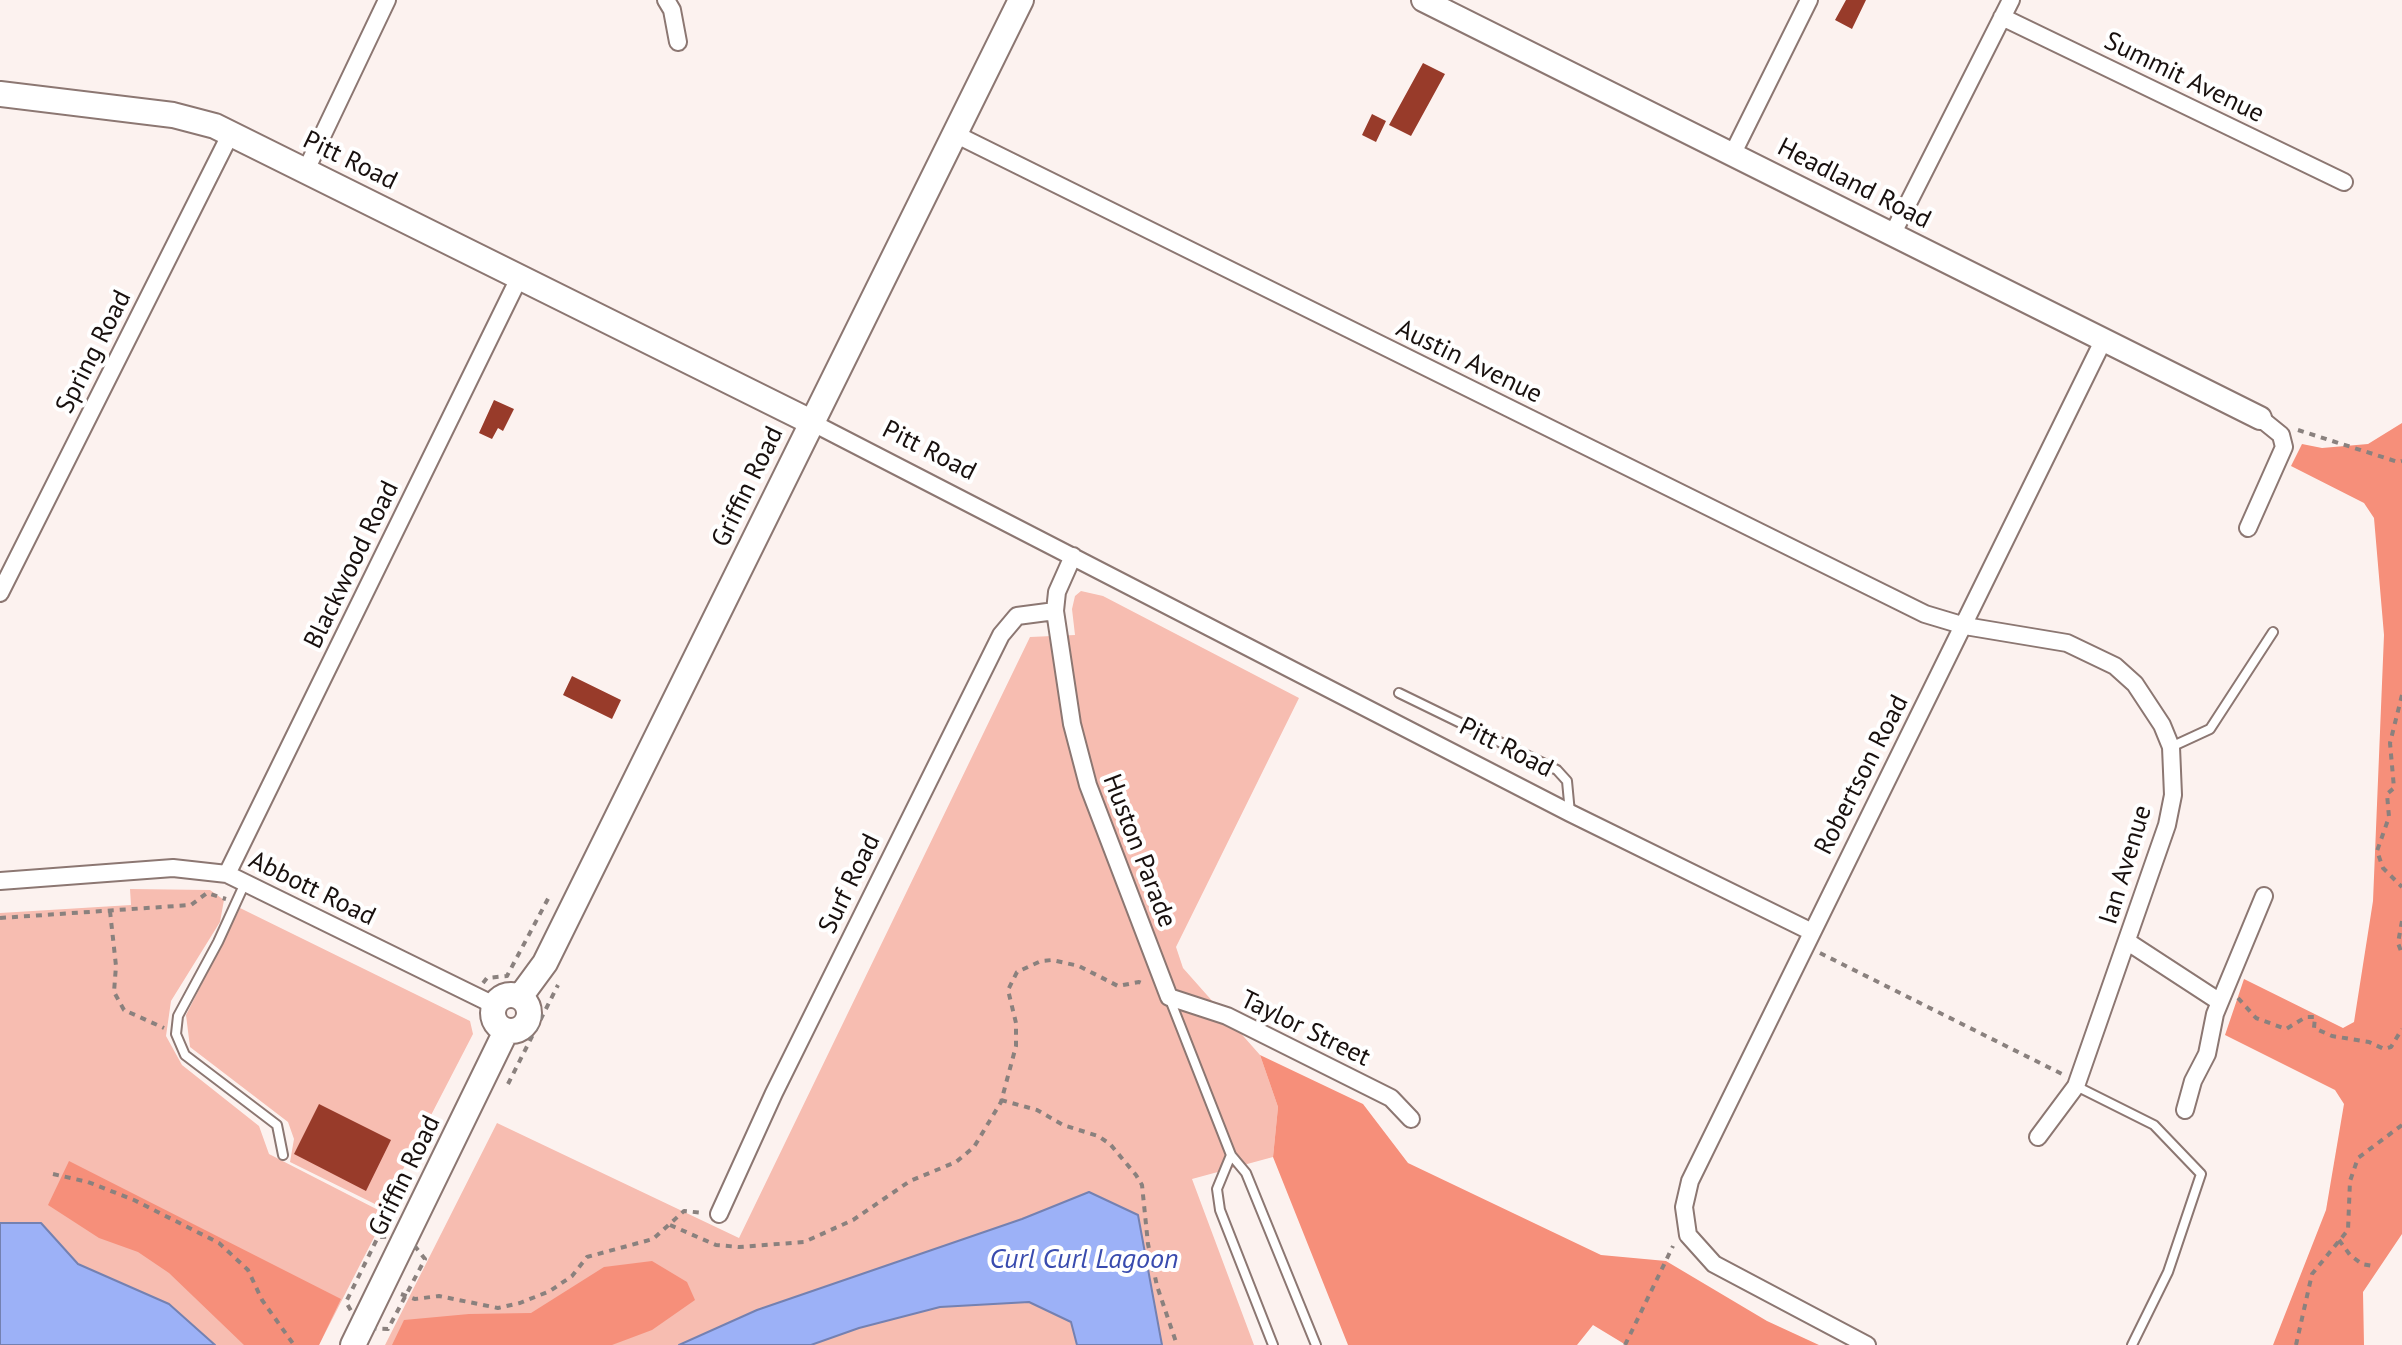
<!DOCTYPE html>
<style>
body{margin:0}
canvas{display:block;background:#fcf2ef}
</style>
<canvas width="2402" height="1345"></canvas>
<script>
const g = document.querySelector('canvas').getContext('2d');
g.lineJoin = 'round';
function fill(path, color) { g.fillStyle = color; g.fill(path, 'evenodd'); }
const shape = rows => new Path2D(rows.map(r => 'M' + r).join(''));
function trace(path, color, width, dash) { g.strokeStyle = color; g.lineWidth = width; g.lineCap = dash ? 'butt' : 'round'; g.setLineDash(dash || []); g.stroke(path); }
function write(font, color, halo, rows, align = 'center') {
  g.font = font + ' "PT Sans",sans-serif'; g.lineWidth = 8; g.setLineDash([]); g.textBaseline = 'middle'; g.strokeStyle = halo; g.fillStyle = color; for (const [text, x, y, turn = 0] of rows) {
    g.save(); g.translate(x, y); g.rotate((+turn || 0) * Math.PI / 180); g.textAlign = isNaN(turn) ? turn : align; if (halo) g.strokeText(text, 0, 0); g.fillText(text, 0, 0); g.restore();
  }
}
fill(shape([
 [1081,591,1103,596,1299,698,1176,947,1183,968,1260,1055,1278,1107,1273,1157,1192,1179,1254,1345,1162,1345,1138,1215,1089,1192,1022,1219,757,1310,679,1345,385,1345,497,1123,739,1238,1030,637,1075,635,1072,609,1075,596],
 [130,889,210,890,224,900,220,922,171,1001,166,1036,182,1065,259,1126,269,1154,386,1214,319,1345,0,1345,0,913,131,905],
 [240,908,470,1021,473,1034,383,1208,290,1162,294,1139,288,1122,190,1047,186,1015],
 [1029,1302,1072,1322,1077,1345,811,1345,859,1328,940,1307]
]), '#f7bdb1');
fill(shape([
 [2402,423,2402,1234,2363,1292,2364,1345,2273,1345,2326,1210,2344,1104,2335,1090,2225,1035,2244,979,2343,1028,2354,1022,2373,901,2384,635,2374,518,2364,503,2291,466,2302,444,2322,448,2368,444],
 [1260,1055,1363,1104,1408,1163,1601,1255,1666,1261,1767,1321,1819,1345,1626,1345,1593,1325,1577,1345,1348,1345,1273,1157,1278,1107],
 [69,1161,341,1299,319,1345,244,1345,169,1273,138,1252,99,1238,48,1205],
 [652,1261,687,1282,695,1300,652,1330,612,1345,392,1345,404,1320,469,1314,531,1313,604,1267]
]), '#f68f7a');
const water = shape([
 [1089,1192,1138,1215,1162,1345,1077,1345,1071,1322,1029,1302,940,1307,859,1328,811,1345,679,1345,757,1310,1022,1219,1089,1192],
 [0,1223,41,1223,78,1264,169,1304,215,1345,0,1345,0,1223]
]);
fill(water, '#9cb1f7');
trace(water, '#7481b1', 2);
fill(shape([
 [1846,0,1866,0,1852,29,1835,20],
 [1423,63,1445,74,1411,136,1389,125],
 [1372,114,1386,121,1376,142,1362,135],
 [494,400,514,409,503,431,498,428,492,439,479,433],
 [572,676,621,700,612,719,563,695],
 [319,1104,391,1140,366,1191,294,1154]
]), '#983b2a');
const service = shape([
 [1399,693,1557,770,1567,781,1570,813],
 [2171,747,2210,729,2273,632],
 [245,883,218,942,178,1016,176,1034,185,1055,277,1125,283,1155],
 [1169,997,1231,1155,1246,1173,1316,1345],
 [2076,1086,2154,1125,2201,1174,2168,1272,2132,1345],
 [1231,1155,1217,1189,1220,1210,1273,1345]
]);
const minor = shape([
 [666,0,672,10,678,42],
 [2002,17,2344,182],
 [955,134,1925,614,1965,626,2067,643,2115,666,2135,684,2162,725,2171,747,2173,795,2167,825,2076,1086,2038,1137],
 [1733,153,1809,0],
 [306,170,387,0],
 [1892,235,2011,0],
 [811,422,1570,813,1810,931],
 [2248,528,2284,447,2281,435,2260,418],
 [1073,556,1057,592,1055,611,1072,724,1088,785,1169,997,1227,1016,1391,1098,1411,1119],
 [0,593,231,133],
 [227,874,520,276],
 [0,881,173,868,227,874,494,1005],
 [2128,942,2220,1002],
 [2185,1110,2193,1081,2207,1054,2215,1014,2264,896],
 [719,1214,774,1093,1001,635,1017,616,1055,611],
 [1867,1345,1714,1264,1688,1235,1684,1207,1690,1181,2103,341]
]);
const tertiary = shape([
 [1423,0,2260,418]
]);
const secondary = shape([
 [0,94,173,115,215,126,811,422],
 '493 1013a18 18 0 1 1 36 0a18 18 0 1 1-36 0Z',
 [520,997,545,963,1021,0],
 [353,1345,506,1031]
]);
trace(service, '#8c7772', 12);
trace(minor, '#8c7772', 20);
trace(tertiary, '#8c7772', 26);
trace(secondary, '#8c7772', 28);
trace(shape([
 [2298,430,2398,462,2402,461],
 [2402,695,2390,743,2394,788,2387,794,2389,817,2377,851,2383,868,2402,887],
 [110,911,116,966,114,992,124,1010,164,1028],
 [0,918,191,905,207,893,226,899],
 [2402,921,2398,943,2402,954],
 [1820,953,2062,1074],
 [483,983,487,978,507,976,550,895],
 [2238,998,2256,1018,2286,1029,2306,1017,2315,1017,2314,1028,2332,1036,2369,1042,2384,1049,2391,1047,2402,1029],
 [508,1084,558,985],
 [1001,1100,1037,1110,1063,1125,1098,1136,1110,1144,1136,1175,1142,1185,1148,1244,1157,1286,1177,1345],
 [53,1174,88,1182,134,1200,219,1243,248,1270,262,1300,294,1345],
 [670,1225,716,1245,739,1247,804,1242,853,1220,910,1181,956,1162,974,1147,1001,1102,1016,1046,1016,1023,1008,990,1017,972,1041,961,1052,960,1079,966,1118,986,1139,982,1146,985],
 [407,1236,425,1259,388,1329,361,1328,346,1302,378,1237,407,1236],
 [2339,1240,2350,1255,2362,1264,2373,1266],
 [401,1294,415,1299,439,1296,498,1308,520,1303,550,1291,572,1276,587,1257,653,1239,684,1211,704,1213],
 [1625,1345,1673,1246],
 [2296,1345,2312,1274,2348,1230,2350,1181,2358,1158,2402,1125]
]), '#8a817e', 4, [6, 6]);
trace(service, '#fff', 8);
trace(minor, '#fff', 16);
trace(tertiary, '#fff', 22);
trace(secondary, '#fff', 24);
write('26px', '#18100e', '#fff', [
 ["Summit Avenue",2184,78,26],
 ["Pitt Road",350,161,26],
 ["Headland Road",1854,184,27],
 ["Spring Road",94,352,-63],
 ["Austin Avenue",1469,362,26],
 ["Pitt Road",929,451,27],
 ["Griffin Road",748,487,-64],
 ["Blackwood Road",352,565,-64],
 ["Pitt Road",1506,748,27],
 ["Robertson Road",1862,775,-63],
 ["Huston Parade",1139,851,69],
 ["Ian Avenue",2126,865,-73],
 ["Surf Road",850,884,-64],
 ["Abbott Road",312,889,26],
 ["Taylor Street",1305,1029,26],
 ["Griffin Road",405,1176,-64]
]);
write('italic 28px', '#394bae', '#fff', [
 ["Curl Curl Lagoon",1084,1260]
]);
</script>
